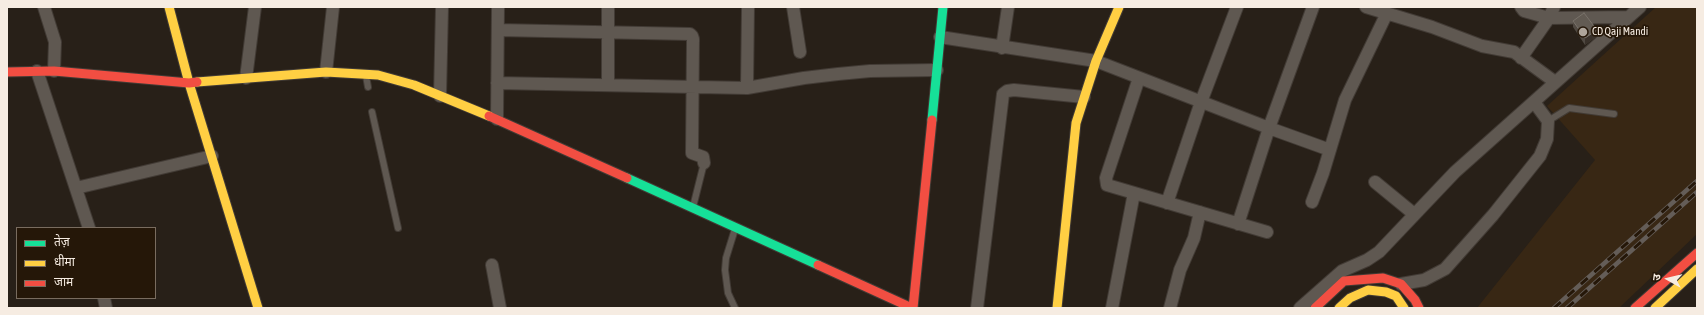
<!DOCTYPE html>
<meta charset="utf-8">
<style>
body{margin:0}
#map{position:relative;width:1704px;height:315px;overflow:hidden;background:#282018;font-family:"Asap Condensed","Noto Sans Devanagari",sans-serif}
canvas{display:block}
.frame{position:absolute;inset:0;border:8px solid #f6ece2;pointer-events:none}
.legend{position:absolute;left:16px;top:227px;width:140px;height:72px;box-sizing:border-box;background:#251708;border:1px solid #796c5f;margin:0;padding:5px 7px;list-style:none;font-size:12px;color:#f6ece2}
.legend li{display:flex;align-items:center;gap:8px;height:20px}
.legend b{width:20px;border:1px solid #796c5f}
.north{position:absolute;left:1648px;top:259px;width:40px;height:40px;-webkit-text-stroke:3px #251708;paint-order:stroke;rotate:278deg;font-size:11px;font-weight:700;line-height:16px;text-align:center;color:#f6ece2}
.north::after{content:'';display:block;margin:auto;width:14px;height:18px;background:#f6ece2;clip-path:polygon(50% 0,100% 100%,50% 72%,0 100%)}
</style>
<div id="map">
<canvas width="1704" height="315"></canvas>
<div class="frame"></div>
<ul class="legend">
<li><b style="height:5px;background:#16e098"></b>तेज़</li>
<li><b style="height:5px;background:#ffcf43"></b>धीमा</li>
<li><b style="height:5px;background:#f24e42"></b>जाम</li>
</ul>
<div class="north">उ</div>
</div>
<script>
const g = document.querySelector('canvas').getContext('2d');
g.lineJoin = 'round';
function fill(path, color) { g.fillStyle = color; g.fill(path, 'evenodd'); }
const shape = rows => new Path2D(rows.map(r => 'M' + r).join(''));
function trace(path, color, width, dash) { g.strokeStyle = color; g.lineWidth = width; g.lineCap = dash ? 'butt' : 'round'; g.setLineDash(dash || []); g.stroke(path); }
function write(font, color, halo, rows, align = 'center') {
  g.font = font + ' "Asap Condensed",sans-serif'; g.lineWidth = 3.5; g.setLineDash([]); g.textBaseline = 'middle'; g.strokeStyle = halo; g.fillStyle = color; for (const [text, x, y, turn = 0] of rows) {
    g.save(); g.translate(x, y); g.rotate((+turn || 0) * Math.PI / 180); g.textAlign = isNaN(turn) ? turn : align; if (halo) g.strokeText(text, 0, 0); g.fillText(text, 0, 0); g.restore();
  }
}
fill(shape([
 [1656,7,1697,7,1697,234,1619,308,1477,308,1595,160,1547,106]
]), '#382714');
const lane = shape([
 [366,76,368,87],
 [372,112,398,228],
 [1548,121,1569,108,1614,114],
 [693,207,704,163],
 [735,308,728,293,725,270,726,258,735,229]
]);
const street = shape([
 [44,7,55,42,54,71],
 [608,7,608,85],
 [793,7,800,52],
 [1366,7,1432,27,1482,46,1514,52,1555,82],
 [1521,7,1524,11,1549,18,1628,17],
 [498,30,690,34,692,36,693,39,692,153,703,157,704,163],
 [940,37,1096,61,1269,128,1330,150],
 [1002,48,1008,7],
 [1521,58,1549,18,1554,7],
 [37,71,89,228],
 [326,72,333,7],
 [246,78,255,7],
 [1139,78,1106,178,1107,185,1267,232],
 [497,83,747,88,804,78,838,74,870,71,937,70],
 [747,88,748,7],
 [440,96,442,7],
 [497,119,498,7],
 [1375,182,1414,214],
 [76,188,212,156],
 [1312,202,1323,173,1345,100,1387,13],
 [1167,203,1201,102,1237,7],
 [1238,224,1269,128,1313,7],
 [492,265,500,308],
 [1401,284,1424,280,1445,269,1493,215,1540,156,1547,139,1548,121,1534,102],
 [104,298,106,308],
 [977,308,1003,94,1007,91,1014,90,1084,97],
 [1112,308,1134,193],
 [1170,308,1180,270,1194,238,1200,212],
 [1300,308,1342,271,1367,260,1379,252,1455,172,1640,7]
]);
const fast = shape([
 [932,120,943,7],
 [627,178,818,265]
]);
const slow = shape([
 [169,7,189,83,258,308],
 [197,82,326,72,378,75,414,85,489,116],
 [1057,308,1076,123,1096,61,1119,7],
 [1339,308,1350,298,1368,290,1386,292,1396,296,1404,308],
 [1655,308,1697,269]
]);
const jam = shape([
 [7,72,54,71,189,83,197,82],
 [489,116,627,178],
 [818,265,912,308],
 [913,308,932,120],
 [1315,308,1344,281,1383,278,1401,284,1415,300,1419,308],
 [1635,308,1697,253]
]);
trace(lane, '#423b35', 8);
trace(street, '#423b35', 14);
trace(fast, '#423b35', 11);
trace(slow, '#423b35', 11);
trace(jam, '#423b35', 11);
trace(lane, '#5f5851', 6);
trace(street, '#5f5851', 12);
trace(fast, '#16e098', 9);
trace(slow, '#ffcf43', 9);
trace(jam, '#f24e42', 9);
const rail = shape([
 [1554,308,1697,181],
 [1567,308,1697,192]
]);
trace(rail, '#645d58', 4.5);
trace(rail, '#251708', 3, [9]);
fill(shape([
 [1573,21,1597,36,1585,45,1573,27]
]), '#504942');
fill(shape([
 [1597,30,1597,36,1585,45,1585,38]
]), '#39312a');
const building = shape([
 [1584,13,1597,30,1585,38,1573,21,1584,13]
]);
fill(building, '#625b53');
trace(building, '#79726a', 1);
for (const [x, y, r, color] of [
 [1583,32,5,"#aea59b"]
]) { const dot = new Path2D(); dot.arc(x, y, r, 0, 2 * Math.PI); g.fillStyle = color; g.fill(dot); trace(dot, '#251708', 1.5); }
write('11px', '#f6ece2', '#251708', [
 ["CD Qaji Mandi",1592,32]
], 'left');
</script>
